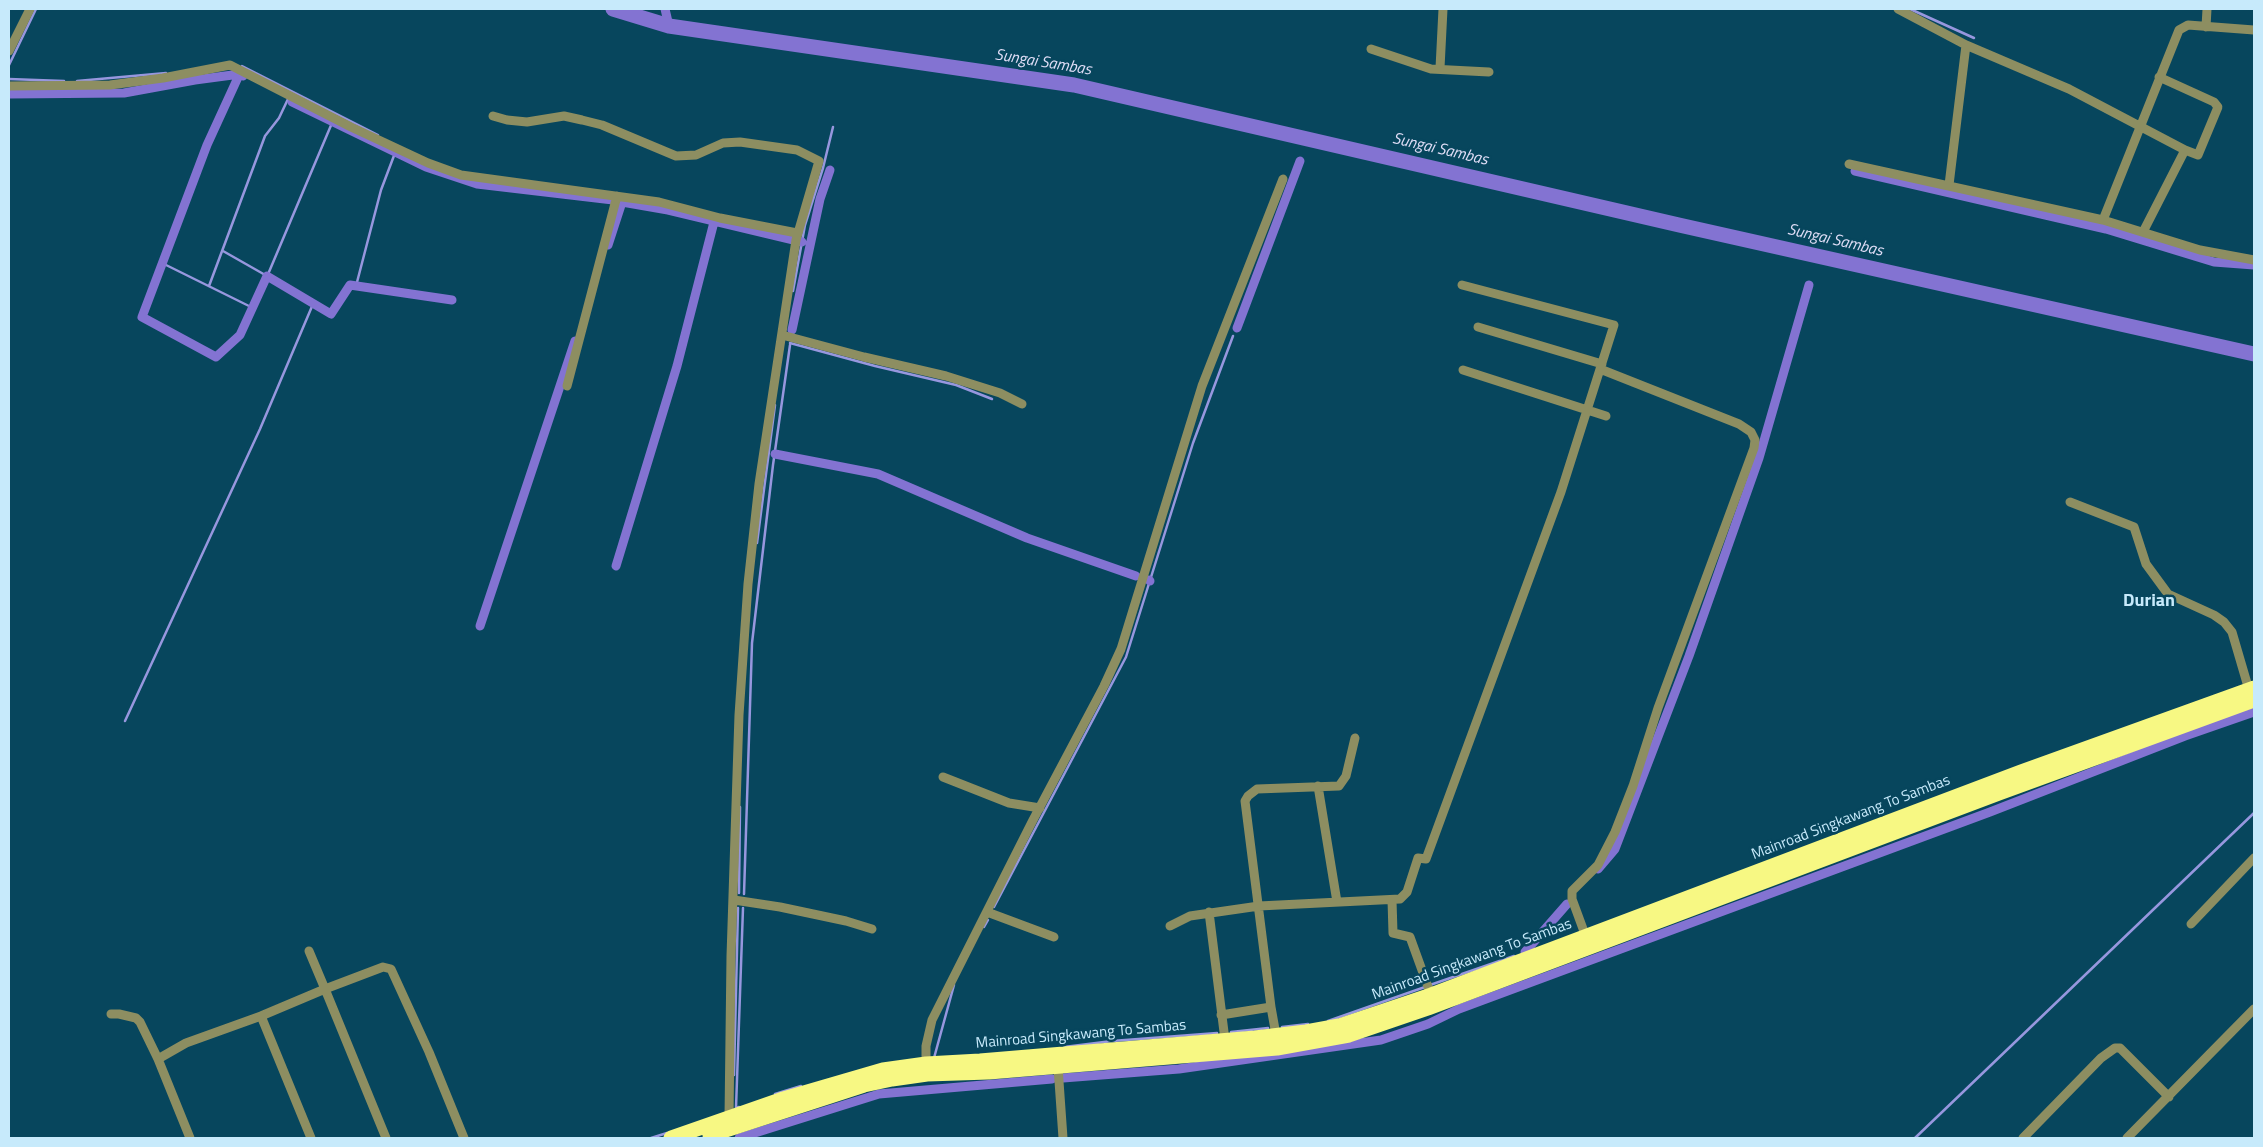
<!DOCTYPE html>
<style>
body{margin:0}
#map{position:relative;width:2263px;height:1147px;overflow:hidden;background:#07465d;font-family:"Titillium Web",sans-serif}
canvas{display:block}
.frame{position:absolute;inset:0;border:10px solid #c7eafb;pointer-events:none}
</style>
<div id="map">
<canvas width="2263" height="1147"></canvas>
<div class="frame"></div>
</div>
<script>
const g = document.querySelector('canvas').getContext('2d');
g.lineJoin = 'round';
const shape = rows => new Path2D(rows.map(r => 'M' + r).join(''));
function trace(path, color, width, dash) { g.strokeStyle = color; g.lineWidth = width; g.lineCap = dash ? 'butt' : 'round'; g.setLineDash(dash || []); g.stroke(path); }
function write(font, color, halo, rows, align = 'center') {
  g.font = font + ' "Titillium Web",sans-serif'; g.lineWidth = 5; g.setLineDash([]); g.textBaseline = 'middle'; g.strokeStyle = halo; g.fillStyle = color; for (const [text, x, y, turn = 0] of rows) {
    g.save(); g.translate(x, y); g.rotate((+turn || 0) * Math.PI / 180); g.textAlign = isNaN(turn) ? turn : align; if (halo) g.strokeText(text, 0, 0); g.fillText(text, 0, 0); g.restore();
  }
}
trace(shape([
 [1910,9,1974,38],
 [9,65,36,9],
 [242,66,378,135],
 [9,79,64,81],
 [77,81,166,73],
 [223,251,267,276],
 [162,263,253,308],
 [266,279,332,123],
 [209,286,265,136,279,118,288,99],
 [356,286,381,190,395,153],
 [793,291,805,225,823,168,833,127],
 [790,343,875,366,956,385,992,399],
 [757,543,775,405],
 [125,721,260,429,313,304],
 [739,893,740,807],
 [744,894,752,643,773,465,790,345],
 [994,907,1126,657,1193,443,1233,336],
 [984,927,988,920],
 [1430,985,1514,956],
 [1328,1021,1425,987],
 [1282,1027,1308,1024],
 [1231,1032,1268,1028],
 [1064,1047,1112,1041,1217,1033],
 [934,1058,954,985],
 [734,1075,738,908],
 [775,1094,801,1086],
 [739,1107,736,1108,743,908],
 [651,1138,667,1133],
 [1915,1138,2254,813]
]), '#9797de', 2.5);
trace(shape([
 [665,9,669,26],
 [240,73,207,145,142,317,216,357,240,335,267,276,331,314,350,285,452,300],
 [9,94,124,93,195,80,240,74,243,76],
 [292,102,426,167,477,184,613,200],
 [1855,171,2106,229,2214,262,2254,265],
 [608,245,622,202,668,210,802,242],
 [1237,328,1300,161],
 [792,330,820,199,830,170],
 [775,454,878,474,1027,538,1136,576],
 [616,566,677,366,714,222],
 [1149,580,1150,581],
 [480,626,575,341],
 [1598,869,1615,849,1689,656,1759,458,1809,285],
 [1525,952,1567,904],
 [1063,1078,1179,1069,1381,1040,1428,1024,1459,1009,1990,812,2185,736,2254,712],
 [739,1138,879,1094,1052,1079]
]), '#8373d2', 9);
trace(shape([
 [613,9,669,26,1074,85,1679,225,2254,354]
]), '#8373d2', 15);
trace(shape([
 [1898,9,1966,45,1949,185],
 [2206,27,2207,9],
 [1966,45,2069,89,2185,150,2198,155,2218,107,2214,102,2159,77],
 [1371,49,1431,69,1489,72],
 [9,51,30,9],
 [1440,68,1443,9],
 [9,86,110,85,163,78,230,65,351,127,428,163,461,175,659,202,720,218,797,233],
 [493,116,507,120,527,122,564,116,582,120,602,125,676,156,696,155,723,143,740,142,797,150,819,161,796,240,759,484,748,584,739,715,731,956,729,1117],
 [1849,164,2103,220,2200,250,2254,260],
 [2103,220,2179,30,2188,25,2254,30],
 [2143,232,2185,150],
 [1478,327,1602,364],
 [782,335,864,357,946,376,1000,393,1022,404],
 [1463,370,1606,416],
 [567,386,617,196],
 [2070,502,2134,527,2146,564,2168,594,2214,615,2224,622,2232,632,2249,690],
 [943,777,1009,803,1040,808],
 [1318,786,1337,902],
 [734,900,780,907,846,921,872,929],
 [1392,900,1393,933,1410,937,1431,995],
 [987,912,1054,937],
 [1209,912,1225,1040],
 [2191,924,2254,858],
 [1170,926,1190,916,1259,906,1400,899,1407,892,1418,858,1426,859,1561,492,1614,325,1462,285],
 [1586,937,1572,899,1572,891,1598,865,1615,832,1633,786,1658,708,1754,448,1755,440,1751,432,1739,424,1600,369],
 [309,951,325,989,383,967,391,969,429,1052,464,1138],
 [111,1014,119,1014,136,1018,140,1022,158,1059,186,1043,261,1016,325,989,386,1138],
 [1221,1015,1271,1007],
 [261,1016,311,1138],
 [1276,1035,1271,1007,1245,801,1248,796,1257,789,1339,786,1346,776,1355,738],
 [158,1059,190,1138],
 [926,1064,926,1046,932,1020,1033,820,1104,686,1121,649,1202,386,1283,179],
 [1058,1067,1063,1138],
 [2023,1138,2101,1058,2115,1048,2120,1048,2169,1097],
 [2127,1138,2254,1009]
]), '#8d8e61', 9);
trace(shape([
 [710,1135,864,1085,892,1079,927,1074,989,1072,1277,1048,1349,1035,1428,1008,1999,793,2254,700],
 [671,1138,780,1100,883,1070,926,1064,980,1061,1255,1038,1306,1032,1339,1026,1431,995,2021,772,2254,688]
]), '#f7f883', 15);
write('15px', '#c7eafb', '#07465d', [
 ["Mainroad Singkawang To Sambas",1851,818,-21],
 ["Mainroad Singkawang To Sambas",1472,960,-20],
 ["Mainroad Singkawang To Sambas",1081,1035,-5]
]);
write('italic 16px', '#e0def7', '#07465d', [
 ["Sungai Sambas",1043,63,9],
 ["Sungai Sambas",1440,150,13],
 ["Sungai Sambas",1835,241,13]
]);
write('bold 18px', '#c7eafb', '#07465d', [
 ["Durian",2149,602]
]);
</script>
